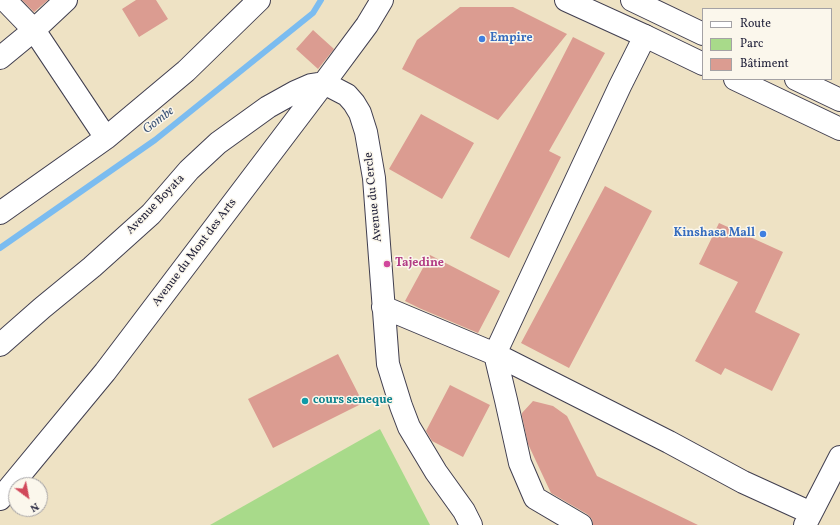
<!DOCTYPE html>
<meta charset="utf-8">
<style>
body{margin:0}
#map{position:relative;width:840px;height:525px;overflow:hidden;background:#eee2c4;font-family:Vollkorn,serif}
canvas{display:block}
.legend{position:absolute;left:702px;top:8px;width:130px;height:72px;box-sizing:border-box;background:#fbf7ec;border:1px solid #a4a2a5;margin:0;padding:5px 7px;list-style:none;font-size:12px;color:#22223b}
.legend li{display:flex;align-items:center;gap:8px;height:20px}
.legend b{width:20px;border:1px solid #a4a2a5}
.north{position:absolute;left:8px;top:477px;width:40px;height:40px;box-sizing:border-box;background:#fbf7ec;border:1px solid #a4a2a5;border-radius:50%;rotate:148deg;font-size:11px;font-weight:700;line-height:16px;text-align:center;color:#22223b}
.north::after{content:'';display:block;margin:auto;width:14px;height:18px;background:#d1495b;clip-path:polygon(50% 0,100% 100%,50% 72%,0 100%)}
</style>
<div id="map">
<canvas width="840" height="525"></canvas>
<ul class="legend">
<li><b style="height:5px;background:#fff"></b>Route</li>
<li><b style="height:11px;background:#a8da8a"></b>Parc</li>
<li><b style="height:11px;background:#db9c91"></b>Bâtiment</li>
</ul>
<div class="north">N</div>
</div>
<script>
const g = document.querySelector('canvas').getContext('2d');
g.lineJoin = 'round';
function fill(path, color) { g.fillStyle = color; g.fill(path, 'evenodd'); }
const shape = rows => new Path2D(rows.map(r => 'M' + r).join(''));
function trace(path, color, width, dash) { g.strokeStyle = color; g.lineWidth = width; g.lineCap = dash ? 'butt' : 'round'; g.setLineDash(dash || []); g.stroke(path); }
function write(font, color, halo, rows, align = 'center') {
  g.font = font + ' Vollkorn,serif'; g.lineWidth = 3; g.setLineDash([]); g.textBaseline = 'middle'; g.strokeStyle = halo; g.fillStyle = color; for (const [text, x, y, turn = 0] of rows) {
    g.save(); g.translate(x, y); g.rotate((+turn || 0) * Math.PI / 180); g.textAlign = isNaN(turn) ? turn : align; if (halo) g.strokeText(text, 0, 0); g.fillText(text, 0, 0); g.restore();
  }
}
fill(shape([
 [380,429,430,525,210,525]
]), '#a8da8a');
trace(shape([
 [0,248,155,140,313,13,321,0]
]), '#7bbcf0', 6);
fill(shape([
 [22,0,48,0,34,12],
 [136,0,156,0,168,19,139,37,122,9],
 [460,7,513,7,567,34,498,120,402,69,417,40],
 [313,30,334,49,318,69,296,49],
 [573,37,605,53,549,151,561,157,509,258,470,238],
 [421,114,474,143,442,199,389,169],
 [605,186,652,211,569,368,521,343],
 [719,223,783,252,755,312,800,334,772,391,725,368,721,375,695,361,738,282,699,264],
 [430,255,500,291,478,333,419,308,405,301],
 [338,354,363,403,273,448,248,399],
 [450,385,490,405,463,457,432,441,426,431],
 [533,401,553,406,567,416,597,476,698,525,593,525,592,519,587,514,551,493,528,444,522,416,522,413]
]), '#db9c91');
const minor = shape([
 [5,0,34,30,106,138],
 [0,58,34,30,66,0],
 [0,213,106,138,186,71,259,0],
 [383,307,495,354,669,442,743,482,811,513],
 [0,345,42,308,92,267,151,214,189,170,218,143,268,107,295,92,311,85,324,83,347,95,354,103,360,113,366,132,374,178,388,364,401,406,409,427,436,472,464,511,471,525],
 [0,499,105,372,324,83,367,25,382,0],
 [581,525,535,498,520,463,506,400,495,354,620,86,645,36],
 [805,525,840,457]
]);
const major = shape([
 [566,0,645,36,703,64],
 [632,0,703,34],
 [735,79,840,129],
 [796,79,840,100]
]);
trace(minor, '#413f50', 24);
trace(major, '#413f50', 24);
trace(minor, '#fff', 22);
trace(major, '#fff', 22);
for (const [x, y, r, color] of [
 [482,39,4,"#3f7fe0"],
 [763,234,4,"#3f7fe0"],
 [387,264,4,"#d1479c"],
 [305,401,4,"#0f9aa8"]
]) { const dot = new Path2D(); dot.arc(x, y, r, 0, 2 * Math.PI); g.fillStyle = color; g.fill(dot); trace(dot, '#fbf7ec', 1.5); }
write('bold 12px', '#366cbe', '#fbf7ec', [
 ["Empire",490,39],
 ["Kinshasa Mall",755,234,"right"]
], 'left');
write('12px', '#22223b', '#fbf7ec', [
 ["Avenue du Cercle",374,197,-96],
 ["Avenue Boyata",156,205,-46],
 ["Avenue du Mont des Arts",195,253,-53]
]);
write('bold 12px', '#b23c85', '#fbf7ec', [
 ["Tajedine",395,264]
], 'left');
write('bold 12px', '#0d838f', '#fbf7ec', [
 ["cours seneque",313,401]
], 'left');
write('italic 13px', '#41587a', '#fbf7ec', [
 ["Gombe",159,121,-38]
]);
</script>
